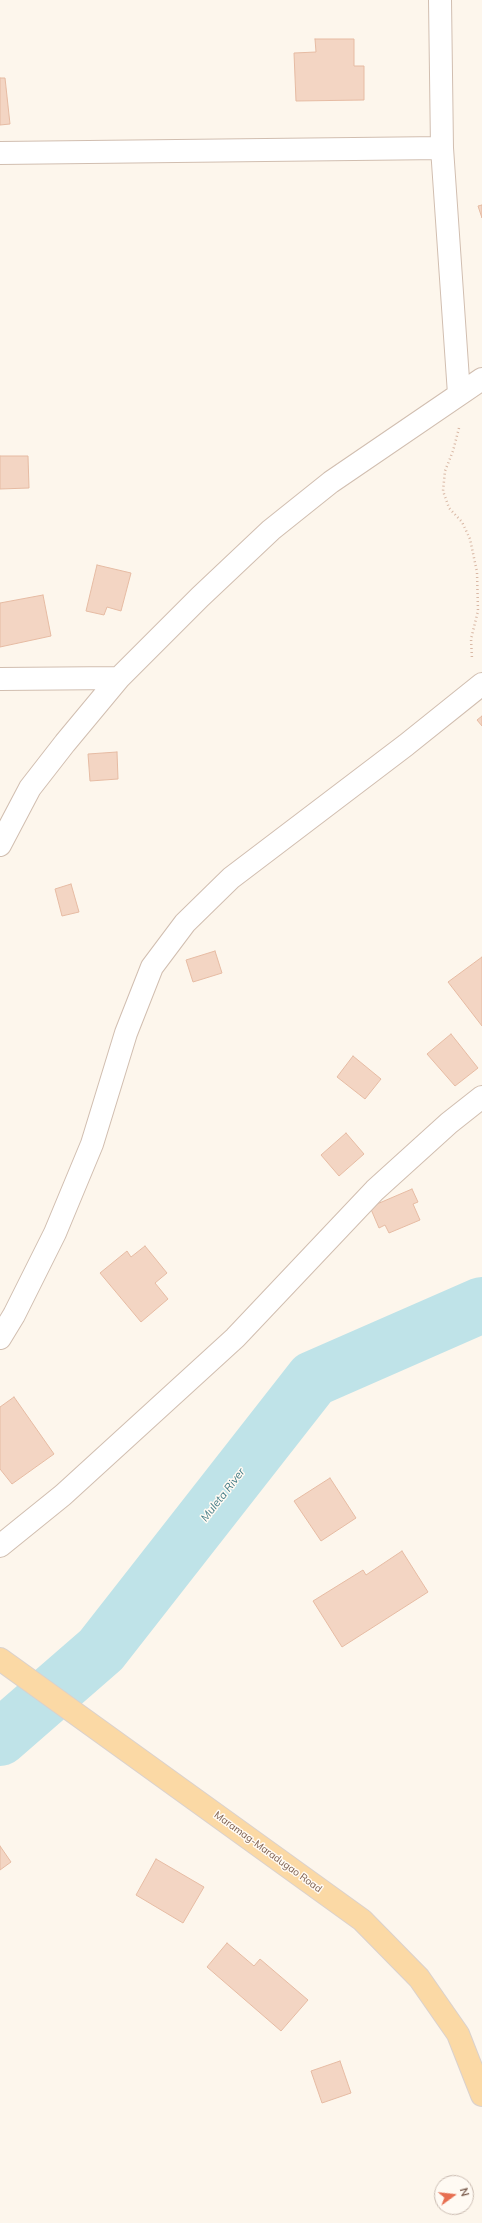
<!DOCTYPE html>
<style>
body{margin:0}
#map{position:relative;width:482px;height:2223px;overflow:hidden;background:#fdf6ec;font-family:Mulish,sans-serif}
canvas{display:block}
.north{position:absolute;left:434px;top:2175px;width:40px;height:40px;box-sizing:border-box;background:#fffaf3;border:1px solid #cabbb1;border-radius:50%;rotate:75deg;font-size:11px;font-weight:700;line-height:16px;text-align:center;color:#7a5c4d}
.north::after{content:'';display:block;margin:auto;width:14px;height:18px;background:#e76f51;clip-path:polygon(50% 0,100% 100%,50% 72%,0 100%)}
</style>
<div id="map">
<canvas width="482" height="2223"></canvas>
<div class="north">N</div>
</div>
<script>
const g = document.querySelector('canvas').getContext('2d');
g.lineJoin = 'round';
const shape = rows => new Path2D(rows.map(r => 'M' + r).join(''));
function trace(path, color, width, dash) { g.strokeStyle = color; g.lineWidth = width; g.lineCap = dash ? 'butt' : 'round'; g.setLineDash(dash || []); g.stroke(path); }
function fill(path, color) { g.fillStyle = color; g.fill(path, 'evenodd'); }
function write(font, color, halo, rows, align = 'center') {
  g.font = font + ' Mulish,sans-serif'; g.lineWidth = 3; g.setLineDash([]); g.textBaseline = 'middle'; g.strokeStyle = halo; g.fillStyle = color; for (const [text, x, y, turn = 0] of rows) {
    g.save(); g.translate(x, y); g.rotate((+turn || 0) * Math.PI / 180); g.textAlign = isNaN(turn) ? turn : align; if (halo) g.strokeText(text, 0, 0); g.fillText(text, 0, 0); g.restore();
  }
}
trace(shape([
 [0,1738,101,1650,313,1379,482,1305]
]), '#bfe3e8', 56);
const building = shape([
 [315,39,354,39,354,66,364,66,364,100,296,101,294,53,316,52,315,39],
 [0,78,5,78,10,124,0,125,0,78],
 [482,205,482,218,478,206,482,205],
 [0,456,28,456,29,488,0,489,0,456],
 [97,565,131,573,121,611,107,607,104,615,86,611,97,565],
 [43,595,51,636,0,647,0,603,43,595],
 [482,716,482,726,477,720,482,716],
 [117,752,118,779,90,781,88,754,117,752],
 [71,884,79,912,62,916,55,889,71,884],
 [215,951,222,973,193,982,186,960,215,951],
 [482,957,482,1026,448,982,482,957],
 [451,1034,478,1068,455,1086,427,1054,451,1034],
 [353,1056,381,1079,365,1099,337,1077,353,1056],
 [346,1133,364,1154,339,1176,321,1155,346,1133],
 [412,1189,418,1202,413,1204,420,1220,389,1233,385,1225,379,1228,370,1207,412,1189],
 [145,1246,167,1273,155,1283,168,1299,141,1322,100,1273,127,1251,131,1257,145,1246],
 [14,1397,54,1454,12,1484,0,1469,0,1407,14,1397],
 [330,1478,356,1518,321,1541,294,1501,330,1478],
 [402,1551,428,1592,342,1647,313,1601,363,1570,366,1575,402,1551],
 [0,1846,11,1862,0,1870,0,1846],
 [156,1859,204,1887,183,1923,136,1895,156,1859],
 [227,1943,254,1966,260,1959,308,2000,281,2031,207,1967,227,1943],
 [340,2061,351,2093,322,2103,311,2071,340,2061]
]);
fill(building, '#f3d5c3');
trace(building, '#e6bba3', 1);
const minor = shape([
 [440,0,442,148,459,394],
 [0,153,442,148],
 [0,679,119,678],
 [0,845,30,788,65,743,119,678,200,597,271,530,331,482,482,379],
 [0,1338,14,1315,55,1233,92,1144,126,1033,152,967,185,923,231,878,406,745,482,684],
 [0,1546,63,1495,235,1338,375,1190,449,1123,482,1097]
]);
const primary = shape([
 [0,1659,362,1920,419,1978,458,2034,482,2095]
]);
trace(minor, '#d1beb0', 24);
trace(primary, '#dad1cd', 24);
trace(shape([
 [459,428,453,451,445,471,443,491,449,508,462,522,470,539,477,572,478,611,471,639,472,659]
]), '#d9b8a5', 2.5, [1, 3]);
trace(minor, '#fff', 22);
trace(primary, '#fbd9a5', 22);
write('10px', '#7a5c4d', '#fffaf3', [
 ["Maramag-Maradugao Road",268,1852,36]
]);
write('italic 11px', '#437c86', '#fffaf3', [
 ["Muleta River",223,1495,-52]
]);
</script>
